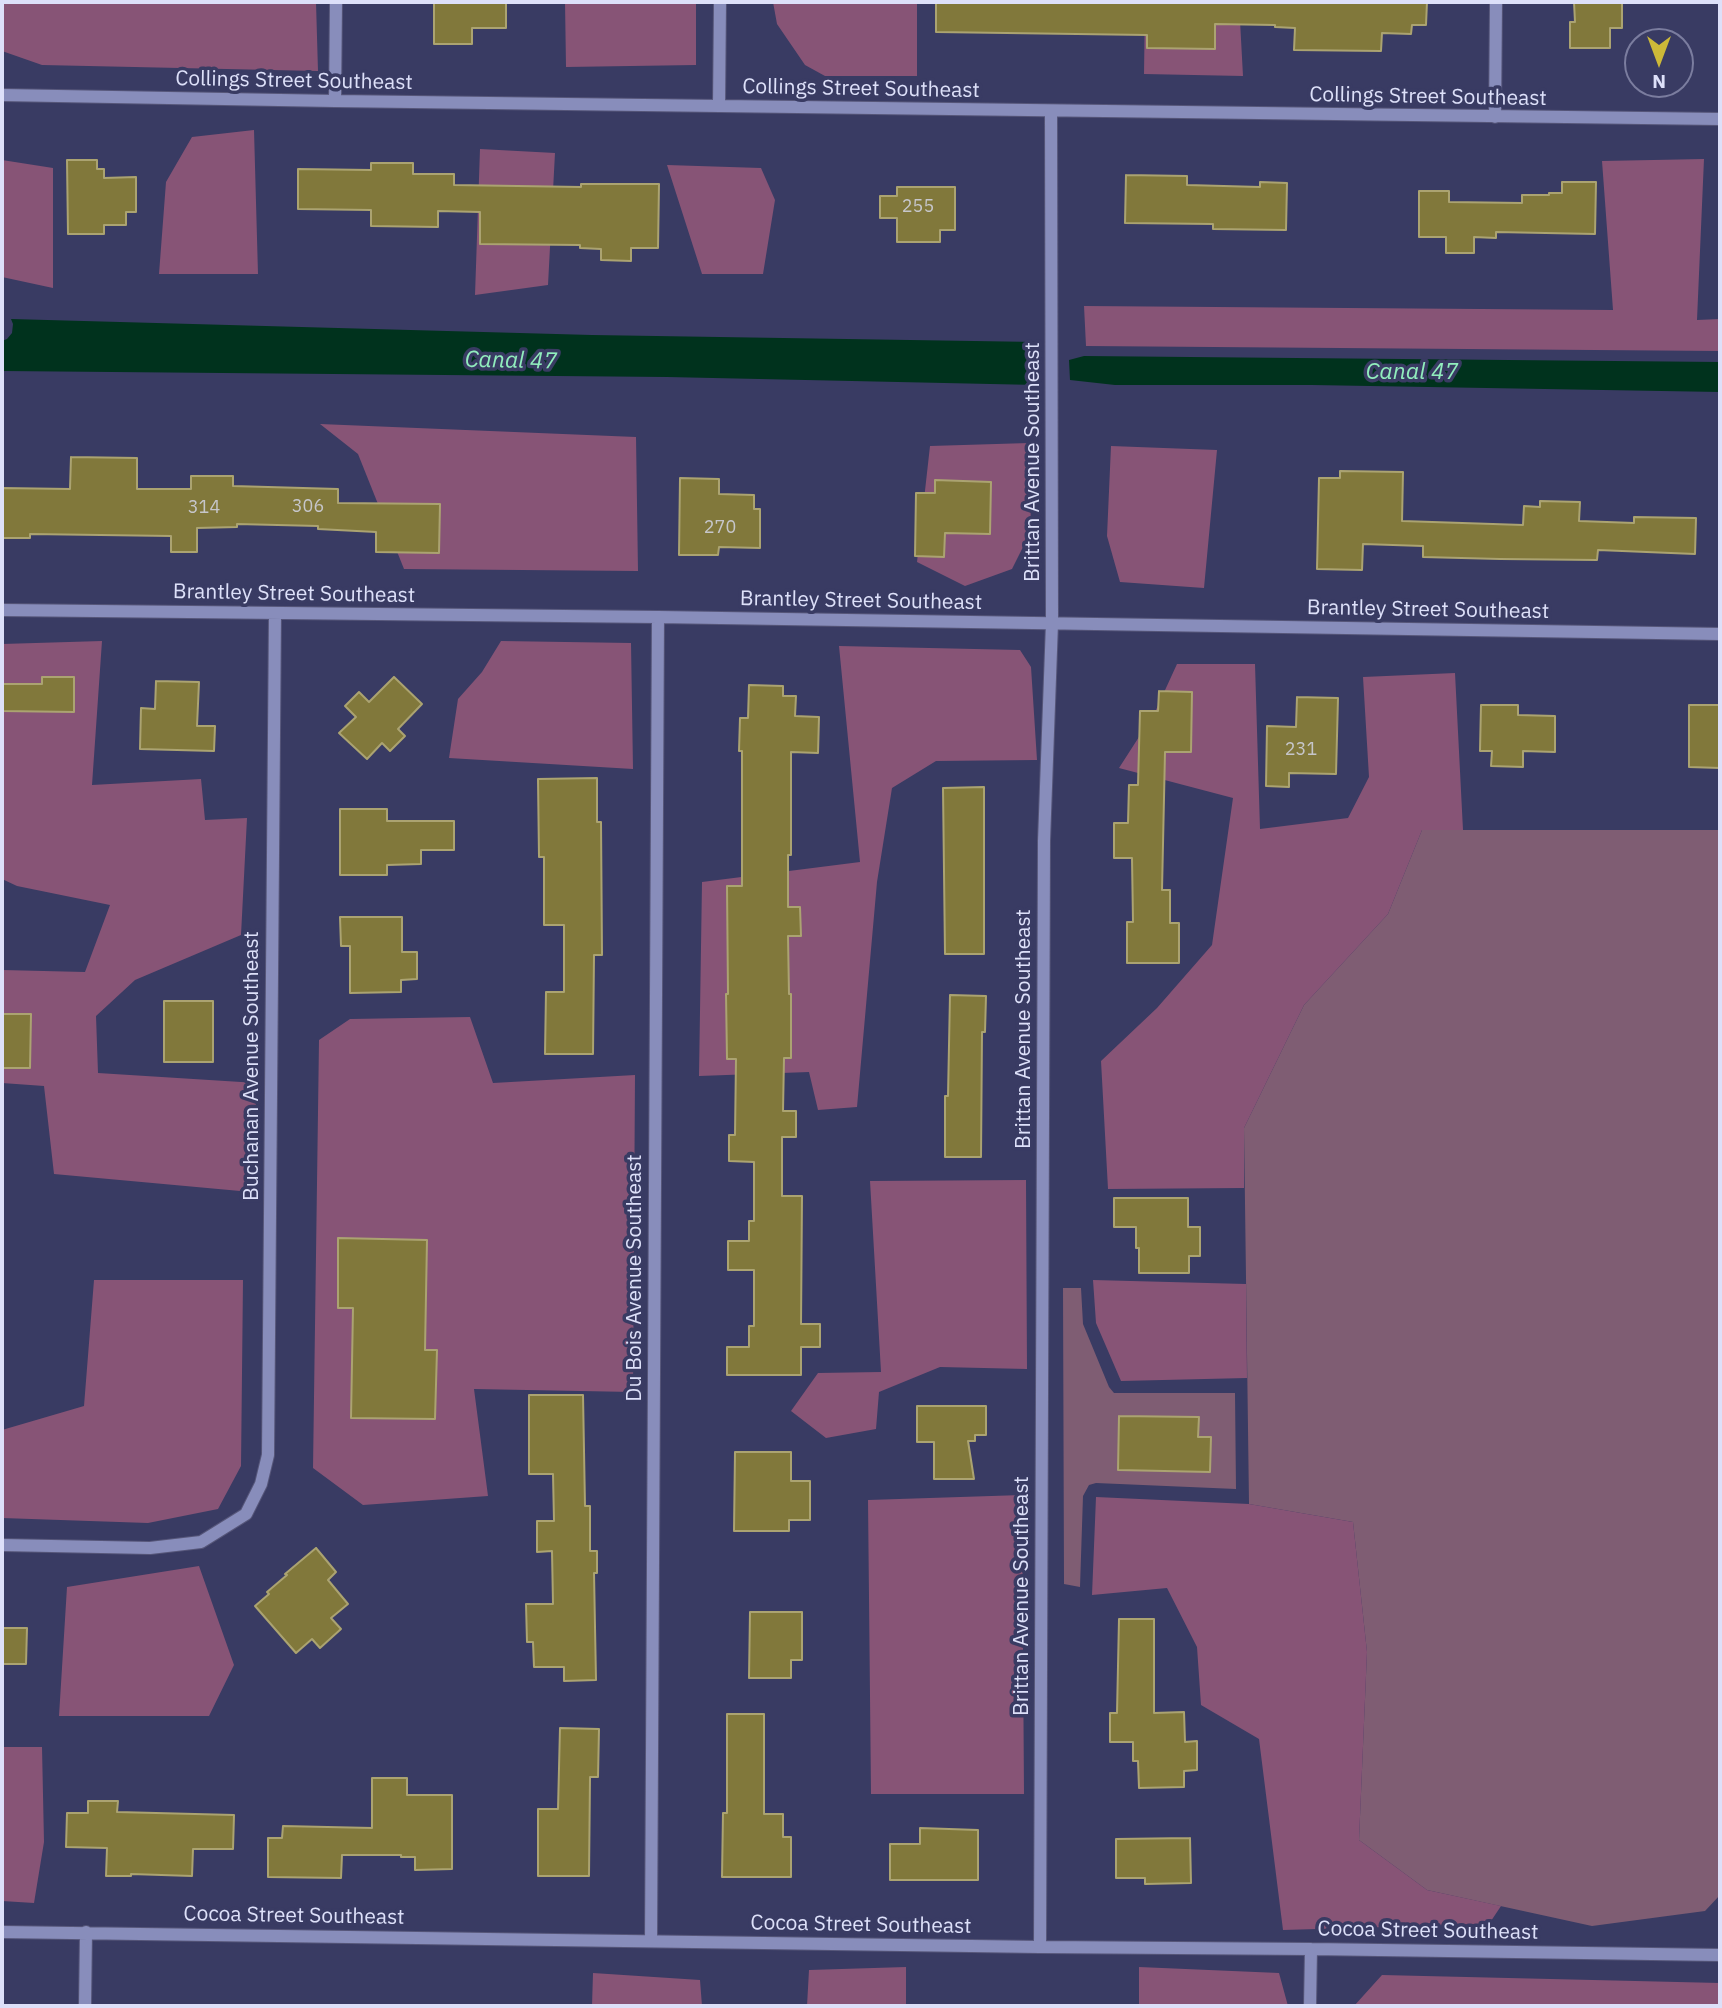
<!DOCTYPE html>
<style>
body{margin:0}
#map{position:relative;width:1722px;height:2008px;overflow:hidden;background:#393b63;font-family:"IBM Plex Sans",sans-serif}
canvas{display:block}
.frame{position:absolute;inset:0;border:4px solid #dde0f9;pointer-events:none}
.north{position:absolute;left:1624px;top:28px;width:70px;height:70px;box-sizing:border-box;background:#393b63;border:2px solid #7b7d9f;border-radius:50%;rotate:180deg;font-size:19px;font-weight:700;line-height:28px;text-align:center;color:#dde0f9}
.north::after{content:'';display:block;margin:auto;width:24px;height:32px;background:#cdb938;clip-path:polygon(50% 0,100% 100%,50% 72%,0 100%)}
</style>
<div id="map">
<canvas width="1722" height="2008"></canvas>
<div class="frame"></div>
<div class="north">N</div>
</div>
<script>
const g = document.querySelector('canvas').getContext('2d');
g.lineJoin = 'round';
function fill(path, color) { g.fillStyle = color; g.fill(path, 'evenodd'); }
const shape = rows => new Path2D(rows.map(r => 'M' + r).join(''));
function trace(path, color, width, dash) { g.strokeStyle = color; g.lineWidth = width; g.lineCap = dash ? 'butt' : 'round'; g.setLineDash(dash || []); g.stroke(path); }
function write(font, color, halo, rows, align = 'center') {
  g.font = font + ' "IBM Plex Sans",sans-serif'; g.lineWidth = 7; g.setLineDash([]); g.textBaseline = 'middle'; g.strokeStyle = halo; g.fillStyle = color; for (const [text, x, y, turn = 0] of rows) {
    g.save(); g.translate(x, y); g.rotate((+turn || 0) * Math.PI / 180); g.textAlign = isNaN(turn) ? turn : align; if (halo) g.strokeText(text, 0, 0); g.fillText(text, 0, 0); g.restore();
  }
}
fill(shape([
 [1422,830,1720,830,1720,1895,1705,1911,1592,1926,1427,1890,1359,1840,1367,1652,1353,1522,1249,1504,1244,1128,1304,1005,1388,914],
 [1063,1288,1081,1288,1083,1324,1109,1387,1114,1393,1235,1393,1236,1489,1096,1483,1089,1485,1083,1496,1080,1587,1064,1584]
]), '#7f5d73');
fill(shape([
 [2,2,316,2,318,71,42,65,2,51],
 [565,2,696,2,696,65,566,67],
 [773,2,917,2,917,76,825,76,805,65,777,24],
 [1145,2,1239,2,1243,76,1144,74],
 [254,130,258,274,159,274,166,182,192,137],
 [480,149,555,153,548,285,475,295],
 [1704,159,1697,320,1720,319,1720,351,1086,346,1084,306,1613,310,1602,161],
 [2,160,53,168,53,288,2,277],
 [667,165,761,168,775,200,763,274,702,274],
 [320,424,636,437,638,571,404,569,358,454],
 [1029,443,1031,531,1012,569,965,586,917,562,930,446],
 [1111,446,1217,450,1204,588,1120,582,1107,536],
 [102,641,92,785,201,779,205,820,247,818,241,935,135,980,96,1016,98,1073,257,1083,251,1192,54,1174,44,1086,2,1083,2,970,85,972,110,905,17,886,2,879,2,644],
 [501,641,631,643,633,769,449,758,458,699,482,672],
 [839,646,1020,650,1031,667,1037,760,936,761,892,788,877,882,857,1107,818,1110,809,1072,699,1076,702,882,860,862],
 [1177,664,1255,664,1260,829,1348,818,1369,777,1363,677,1455,673,1463,830,1422,830,1388,914,1304,1005,1244,1128,1244,1188,1108,1189,1101,1061,1157,1008,1212,945,1233,798,1119,768,1155,712],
 [470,1017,493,1083,635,1075,633,1392,474,1389,488,1496,363,1505,313,1468,319,1040,350,1019],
 [1026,1180,1027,1369,940,1367,879,1392,876,1429,826,1438,791,1411,818,1373,881,1372,870,1181],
 [94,1280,243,1280,241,1466,218,1509,148,1523,2,1518,2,1430,84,1406],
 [1093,1280,1246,1284,1247,1378,1121,1381,1096,1323],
 [1022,1495,1024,1794,871,1794,868,1500],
 [1096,1497,1249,1504,1353,1522,1367,1652,1359,1840,1427,1890,1501,1906,1489,1924,1283,1930,1259,1739,1201,1705,1197,1647,1167,1588,1092,1595],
 [199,1566,234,1665,209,1716,59,1716,67,1587],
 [2,1747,42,1747,44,1842,34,1903,2,1901],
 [906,1967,906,2006,807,2006,809,1970],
 [1139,1967,1279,1973,1288,2006,1139,2006],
 [593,1973,700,1980,702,2006,592,2006],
 [1382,1975,1720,1983,1720,2006,1354,2006]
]), '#875476');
fill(shape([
 [11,319,592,335,1037,342,1037,385,667,377,2,371,2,341,7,339,12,333,13,324],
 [1084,356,1720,362,1720,392,1312,385,1115,385,1070,380,1069,360]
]), '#00321d');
const building = shape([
 [434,2,506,2,506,28,472,28,472,44,434,44,434,2],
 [936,2,1427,2,1426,25,1412,25,1411,34,1382,33,1381,51,1294,50,1295,28,1275,27,1275,25,1215,24,1215,49,1147,48,1147,35,936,32,936,2],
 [1574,2,1622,2,1622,28,1610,28,1610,48,1570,48,1570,22,1575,22,1574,2],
 [67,160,97,160,97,169,104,169,104,178,136,177,136,212,126,212,126,225,104,225,104,234,68,234,67,160],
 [371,163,413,163,413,174,454,174,454,185,581,187,581,184,659,184,658,248,631,248,631,261,601,260,601,249,580,248,580,245,480,244,480,212,438,211,438,227,371,226,371,210,298,209,298,169,371,170,371,163],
 [1126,175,1187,176,1187,185,1260,187,1260,182,1287,183,1286,230,1213,229,1213,224,1125,223,1126,175],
 [1562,182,1596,182,1595,234,1496,232,1496,238,1474,237,1474,253,1446,253,1446,237,1419,237,1419,191,1449,191,1449,202,1522,203,1522,195,1549,195,1549,193,1562,193,1562,182],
 [897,187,955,187,955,230,940,230,940,242,897,242,897,218,880,218,880,196,897,196,897,187],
 [71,457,137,458,137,489,191,489,191,476,233,476,233,486,338,489,338,503,440,504,439,553,376,552,376,532,318,529,318,526,237,524,237,527,197,528,197,552,171,552,171,536,30,534,30,538,2,538,2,488,70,489,71,457],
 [1340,471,1403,472,1402,521,1523,525,1524,506,1540,507,1540,501,1580,502,1579,521,1634,523,1634,517,1696,518,1695,554,1598,550,1597,560,1500,559,1423,557,1423,546,1363,544,1362,570,1317,569,1319,478,1340,478,1340,471],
 [680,478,719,479,719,494,754,495,754,509,760,509,760,548,719,547,718,555,679,555,680,478],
 [935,480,991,482,990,534,945,533,944,557,915,556,916,493,935,493,935,480],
 [42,677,74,677,74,712,2,711,2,684,42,684,42,677],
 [394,677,422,704,398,729,405,736,390,751,382,743,367,759,339,733,356,717,345,706,359,692,369,702,394,677],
 [156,681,199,682,197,726,215,726,214,751,140,749,141,708,155,709,156,681],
 [749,685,783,686,783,696,796,696,795,716,819,717,818,753,791,752,791,855,788,855,788,907,800,907,801,936,788,936,789,994,791,994,791,1058,784,1058,783,1111,796,1111,796,1137,782,1137,782,1196,802,1196,801,1324,820,1324,820,1347,801,1347,801,1375,727,1375,727,1347,749,1347,749,1326,754,1326,754,1270,728,1270,728,1241,749,1241,749,1221,754,1221,754,1162,729,1161,729,1135,735,1135,736,1059,727,1059,726,994,728,994,727,886,742,886,742,751,739,751,740,718,748,718,749,685],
 [1159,691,1192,692,1191,752,1165,752,1162,890,1170,890,1170,923,1179,923,1179,963,1127,963,1127,922,1133,922,1132,858,1114,858,1114,823,1128,823,1129,785,1138,785,1140,711,1158,711,1159,691],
 [1297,697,1338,698,1336,774,1289,773,1289,787,1266,786,1267,726,1296,727,1297,697],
 [1481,705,1518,705,1518,715,1555,716,1555,752,1523,751,1523,767,1491,766,1492,751,1480,751,1481,705],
 [1689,705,1720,705,1720,768,1689,767,1689,705],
 [597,778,597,822,601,822,602,955,594,955,593,1054,545,1054,546,992,564,992,564,925,544,925,544,857,539,857,538,779,597,778],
 [984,787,984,954,945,954,943,788,984,787],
 [340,809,387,809,387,821,454,821,454,850,421,850,421,864,387,865,387,875,340,875,340,809],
 [340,917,402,917,402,952,417,952,417,979,401,980,401,992,350,993,350,946,341,946,340,917],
 [950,995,986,996,985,1032,982,1032,981,1157,945,1157,945,1096,948,1096,950,995],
 [164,1001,213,1001,213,1062,164,1062,164,1001],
 [2,1014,31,1014,30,1068,2,1068,2,1014],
 [1114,1198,1188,1198,1188,1227,1200,1227,1200,1256,1189,1256,1189,1273,1139,1273,1139,1248,1136,1248,1136,1227,1114,1227,1114,1198],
 [338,1238,427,1240,425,1350,437,1350,435,1419,351,1418,353,1308,338,1308,338,1238],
 [529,1395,583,1395,585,1506,590,1506,590,1551,597,1551,597,1573,594,1573,596,1680,564,1681,564,1667,534,1667,533,1642,527,1642,526,1604,553,1604,552,1551,537,1552,537,1521,554,1521,553,1474,529,1474,529,1395],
 [917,1406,986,1406,986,1435,975,1435,975,1441,968,1441,974,1479,934,1479,934,1442,917,1442,917,1406],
 [1119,1416,1199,1417,1198,1437,1211,1437,1210,1472,1118,1470,1119,1416],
 [735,1452,791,1452,791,1481,810,1481,810,1520,789,1520,789,1531,734,1531,735,1452],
 [316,1548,336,1572,328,1580,348,1604,331,1618,341,1629,320,1648,312,1639,296,1653,255,1606,269,1594,267,1592,287,1575,285,1574,316,1548],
 [750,1612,802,1612,802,1660,791,1660,791,1678,749,1678,750,1612],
 [1119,1619,1154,1619,1154,1713,1184,1712,1185,1742,1197,1741,1197,1770,1184,1771,1184,1787,1139,1788,1138,1761,1133,1761,1133,1742,1110,1742,1110,1713,1117,1713,1119,1619],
 [2,1628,27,1628,26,1664,2,1664,2,1628],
 [727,1714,764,1714,764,1814,783,1814,783,1837,791,1837,791,1877,722,1877,723,1813,727,1813,727,1714],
 [560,1728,599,1729,598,1777,590,1777,589,1876,538,1876,538,1809,558,1809,560,1728],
 [372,1778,407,1778,407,1795,452,1795,452,1869,415,1870,415,1857,401,1857,401,1855,342,1855,341,1878,268,1877,268,1838,282,1838,283,1826,372,1828,372,1778],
 [88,1801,118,1801,117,1812,234,1815,233,1849,193,1849,192,1876,131,1874,131,1876,106,1876,107,1848,66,1847,67,1813,88,1813,88,1801],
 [920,1828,978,1830,978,1880,890,1880,890,1844,920,1844,920,1828],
 [1190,1838,1191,1883,1145,1884,1145,1878,1116,1878,1116,1839,1190,1838]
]);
fill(building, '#81783b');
trace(building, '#aba371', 2);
const minor = shape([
 [2,95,335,101,1720,119],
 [335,101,336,2],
 [719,106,720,2],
 [1495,117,1496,2],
 [2,610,658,617,1720,634],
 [2,1545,150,1548,201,1542,246,1514,261,1484,268,1455,275,614],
 [2,1932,1040,1947,1311,1949,1720,1955],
 [651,1940,658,617],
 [1040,1947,1044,841,1052,623,1051,111],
 [85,2006,86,1932],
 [1310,2006,1311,1949]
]);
trace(minor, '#565679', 14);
trace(minor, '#888dbb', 12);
write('18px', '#c6c6ca', null, [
 ["255",918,207],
 ["306",308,507],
 ["314",204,508],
 ["270",720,528],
 ["231",1301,750]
]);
write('21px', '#dde0f9', '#393b63', [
 ["Collings Street Southeast",294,81,1],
 ["Collings Street Southeast",861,89,1],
 ["Collings Street Southeast",1428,97,1],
 ["Brittan Avenue Southeast",1033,462,-90],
 ["Brantley Street Southeast",294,594,1],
 ["Brantley Street Southeast",861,601,1],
 ["Brantley Street Southeast",1428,610,1],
 ["Brittan Avenue Southeast",1024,1029,-90],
 ["Buchanan Avenue Southeast",252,1066,-90],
 ["Du Bois Avenue Southeast",635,1278,-90],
 ["Brittan Avenue Southeast",1022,1596,-90],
 ["Cocoa Street Southeast",294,1916,1],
 ["Cocoa Street Southeast",861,1925,1],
 ["Cocoa Street Southeast",1428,1931,1]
]);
write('italic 23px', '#91edbd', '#393b63', [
 ["Canal 47",511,361,1],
 ["Canal 47",1412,372]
]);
</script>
